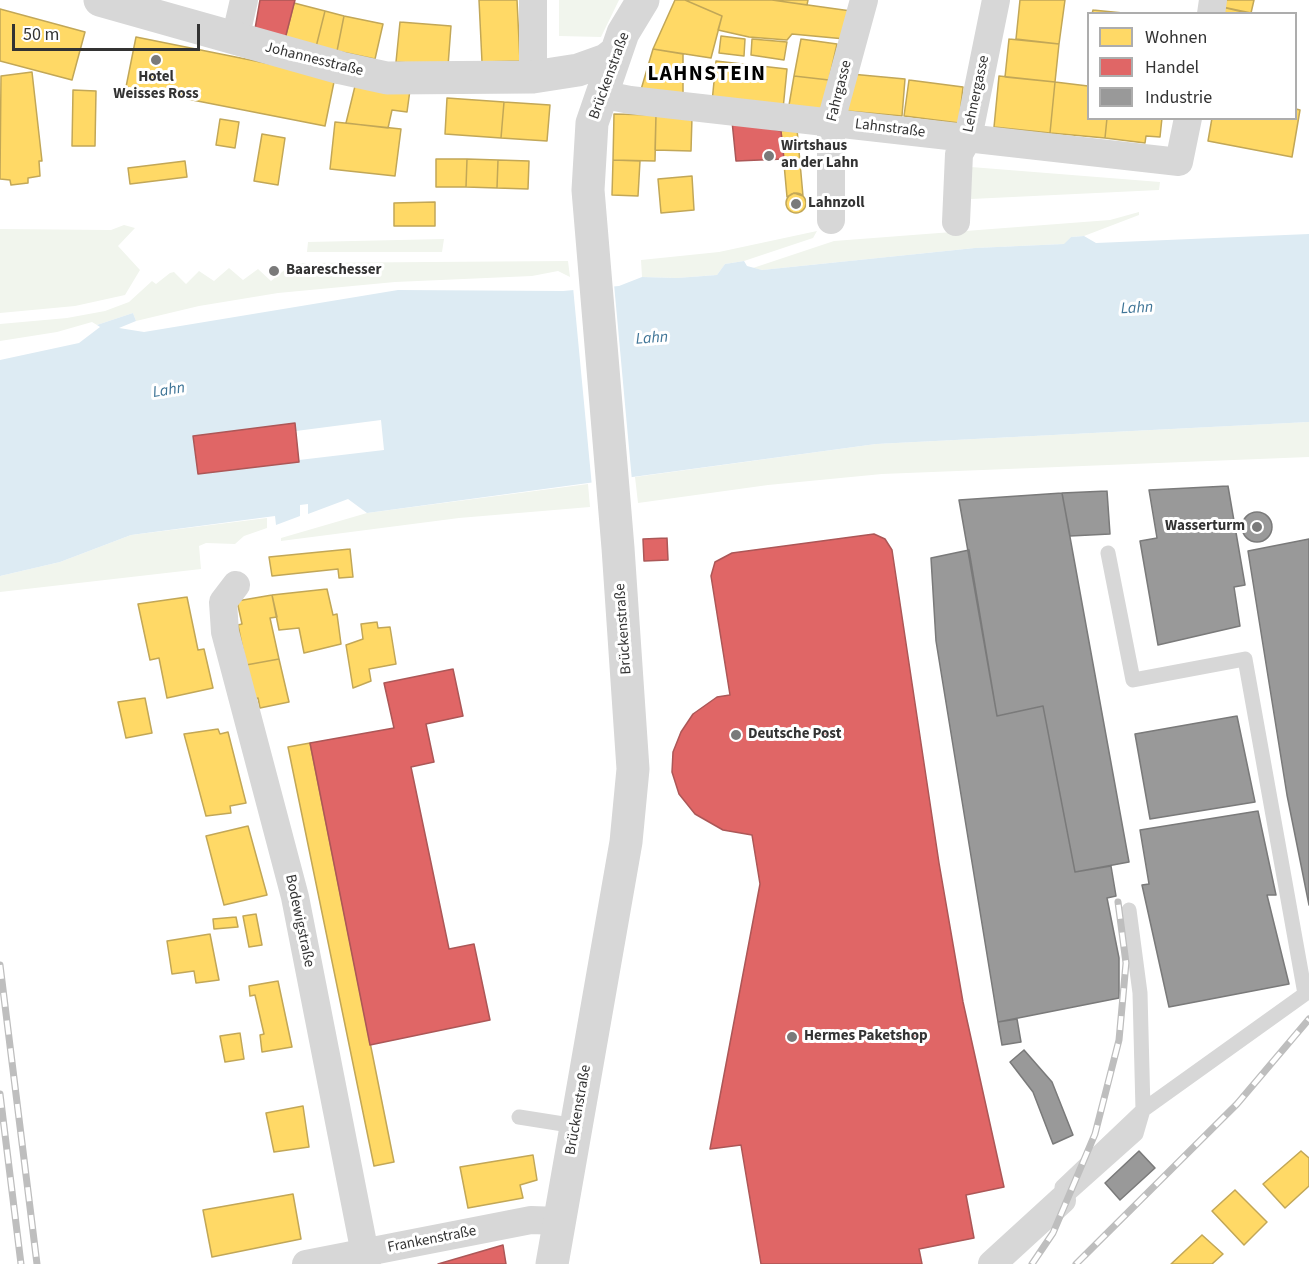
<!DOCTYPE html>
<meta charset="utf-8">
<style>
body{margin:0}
#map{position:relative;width:1309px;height:1264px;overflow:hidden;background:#fff;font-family:"Source Sans 3",sans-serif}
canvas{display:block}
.legend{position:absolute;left:1087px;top:12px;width:210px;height:108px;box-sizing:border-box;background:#fff;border:2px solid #adadad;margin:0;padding:8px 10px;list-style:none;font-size:18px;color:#333}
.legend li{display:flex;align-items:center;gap:12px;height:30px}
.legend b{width:30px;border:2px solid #adadad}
.scale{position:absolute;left:12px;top:24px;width:188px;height:27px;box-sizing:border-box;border:3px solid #333;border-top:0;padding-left:8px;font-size:18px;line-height:21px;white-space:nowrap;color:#333;-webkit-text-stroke:4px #fff;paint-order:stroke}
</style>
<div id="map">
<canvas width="1309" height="1264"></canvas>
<ul class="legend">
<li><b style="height:16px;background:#ffd966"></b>Wohnen</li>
<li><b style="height:16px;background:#e06666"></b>Handel</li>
<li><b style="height:16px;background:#999"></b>Industrie</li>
</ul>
<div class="scale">50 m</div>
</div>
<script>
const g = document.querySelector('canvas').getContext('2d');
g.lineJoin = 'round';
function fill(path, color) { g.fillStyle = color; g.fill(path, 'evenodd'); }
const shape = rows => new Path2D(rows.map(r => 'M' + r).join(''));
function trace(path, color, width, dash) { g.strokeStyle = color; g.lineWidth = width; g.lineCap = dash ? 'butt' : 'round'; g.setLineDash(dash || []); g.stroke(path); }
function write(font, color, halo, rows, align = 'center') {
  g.font = font + ' "Source Sans 3",sans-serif'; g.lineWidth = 6; g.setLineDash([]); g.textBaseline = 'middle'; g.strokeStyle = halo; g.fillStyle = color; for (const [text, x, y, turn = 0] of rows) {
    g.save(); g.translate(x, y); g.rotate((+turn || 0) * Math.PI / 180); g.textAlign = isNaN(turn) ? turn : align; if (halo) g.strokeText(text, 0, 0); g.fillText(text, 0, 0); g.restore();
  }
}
fill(shape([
 [559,0,619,0,601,37,559,36],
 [971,167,1160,182,1159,190,971,199],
 [1139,212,1139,215,1084,236,1071,237,1065,244,975,248,762,270,753,268,834,241,1110,220],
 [124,225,135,228,118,246,140,270,125,295,75,306,0,313,0,229,111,230],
 [817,231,813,238,744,261,725,264,717,275,677,278,642,277,641,260,719,252],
 [444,239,442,252,307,252,308,242],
 [568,261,570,277,558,271,532,276,395,282,278,293,199,306,136,321,133,313,97,325,92,322,57,332,0,341,0,324,67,318,105,311,129,302,152,281,156,284,170,273,174,272,186,284,199,271,214,281,229,268,243,280,258,269,271,281,293,263],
 [1309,422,1309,457,882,474,768,485,638,503,635,477,876,444],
 [588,484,590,507,459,518,281,541,281,538,367,513],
 [267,518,267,528,244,536,235,544,206,543,199,546,201,569,0,592,0,576,60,562,131,535]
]), '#f1f5ed');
fill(shape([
 [1309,234,1309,422,876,444,367,513,348,499,308,514,308,504,300,505,300,516,276,525,275,516,131,535,60,562,0,576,0,360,79,343,100,327,97,325,133,313,136,321,119,328,144,332,398,290,563,291,619,286,642,277,677,278,717,275,725,264,744,261,747,266,762,270,975,248,1064,244,1071,237,1084,236,1096,243]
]), '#ddebf3');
fill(shape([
 [614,284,632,481,592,487,573,287],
 [381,420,384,450,299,460,296,431]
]), '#fff');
const homes = shape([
 [479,0,517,0,520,61,482,62,479,0],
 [675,0,685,0,722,16,711,58,653,49,675,0],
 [685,0,772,0,851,11,845,39,792,34,787,40,749,37,718,30,722,16,685,0],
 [772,0,808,0,807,5,772,0],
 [1020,0,1065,0,1059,44,1016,39,1020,0],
 [1220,0,1254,0,1251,13,1218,6,1220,0],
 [294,3,325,11,316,47,285,39,294,3],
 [1218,6,1251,14,1216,14,1218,6],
 [0,9,85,32,72,80,0,61,0,9],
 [1093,10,1123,13,1092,14,1093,10],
 [325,11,344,16,337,51,316,47,325,11],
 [344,16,383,24,375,59,337,51,344,16],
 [400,22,451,26,448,66,396,62,400,22],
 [721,36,745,39,744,56,719,53,721,36],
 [136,37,335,77,325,126,126,87,136,37],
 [752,39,787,42,784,60,751,55,752,39],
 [801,39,837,44,829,80,794,76,801,39],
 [1009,39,1059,44,1055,82,1005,77,1009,39],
 [653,49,683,54,683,98,640,93,653,49],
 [716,61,787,69,783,109,712,102,716,61],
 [32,72,42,161,39,161,40,176,28,178,28,183,11,185,10,180,0,179,1,76,32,72],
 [851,74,905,79,902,116,847,111,851,74],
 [794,76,829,80,823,115,788,111,794,76],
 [999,76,1055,82,1050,133,994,127,999,76],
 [909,80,963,87,959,123,904,116,909,80],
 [356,82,410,90,407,112,392,110,388,128,346,123,356,82],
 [1055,82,1088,86,1088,118,1107,118,1105,138,1050,133,1055,82],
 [73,90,96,91,95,146,72,146,73,90],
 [447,98,504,102,501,138,445,134,447,98],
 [504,102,550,105,547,141,501,138,504,102],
 [1296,109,1300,110,1292,157,1208,141,1212,118,1296,118,1296,109],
 [614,114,656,115,655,161,613,160,614,114],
 [656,115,692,117,691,151,655,150,656,115],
 [1107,118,1162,118,1160,137,1146,136,1145,143,1105,138,1107,118],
 [220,119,239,122,235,148,216,145,220,119],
 [335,122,401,129,395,176,330,169,335,122],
 [797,129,803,196,794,193,787,197,781,131,797,129],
 [262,134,285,138,278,185,254,181,262,134],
 [436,159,467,159,466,187,436,187,436,159],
 [467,159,498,160,497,188,466,187,467,159],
 [498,160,529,161,528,189,497,188,498,160],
 [613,160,640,161,638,196,612,195,613,160],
 [185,161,187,177,130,184,128,168,185,161],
 [692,176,694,210,661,213,658,179,692,176],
 '786 203a10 10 0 1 1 20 0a10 10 0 1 1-20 0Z',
 [435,202,435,226,394,226,394,203,435,202],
 [350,549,353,577,339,578,338,569,272,576,269,557,350,549],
 [327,589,333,615,337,614,341,644,304,653,299,628,279,630,272,595,327,589],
 [272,595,277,617,270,618,279,659,246,665,238,625,242,624,237,601,272,595],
 [187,597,198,650,204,649,213,688,167,698,159,658,150,660,138,604,187,597],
 [377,622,378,628,390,627,396,664,369,669,371,681,353,688,346,645,363,639,361,624,377,622],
 [279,659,289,702,260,708,258,698,252,700,246,665,279,659],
 [145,698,152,733,126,738,118,702,145,698],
 [218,729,220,734,228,732,246,803,230,806,231,813,206,816,184,734,218,729],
 [310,743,394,1162,374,1166,288,747,310,743],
 [248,826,267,895,224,905,206,836,248,826],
 [256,914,262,945,249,947,243,916,256,914],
 [236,917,238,927,214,929,213,919,236,917],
 [210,934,219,980,196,983,194,971,172,974,167,941,210,934],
 [278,981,292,1047,262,1052,260,1035,264,1034,255,995,250,996,249,986,278,981],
 [240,1033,244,1059,225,1062,220,1036,240,1033],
 [303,1106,309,1147,274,1152,266,1113,303,1106],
 [1301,1151,1309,1158,1309,1186,1285,1208,1263,1184,1301,1151],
 [533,1155,537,1180,520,1185,523,1198,468,1208,460,1167,533,1155],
 [1235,1190,1267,1222,1244,1245,1212,1211,1235,1190],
 [293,1194,301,1239,212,1257,203,1210,293,1194],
 [1202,1235,1223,1254,1212,1264,1171,1264,1202,1235]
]);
fill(homes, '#ffd966');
trace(homes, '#c2a757', 1.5);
const shops = shape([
 [260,0,295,0,285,39,255,29,260,0],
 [732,121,781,131,784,159,736,161,732,121],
 [295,423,299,462,198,474,193,436,295,423],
 [874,534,885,539,892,550,939,863,963,1002,1004,1187,966,1195,974,1238,919,1249,922,1264,761,1264,741,1145,710,1149,760,884,752,835,723,830,695,814,679,794,672,772,673,752,681,732,693,714,717,697,730,695,711,576,715,562,732,553,874,534],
 [667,538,668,560,644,561,643,539,667,538],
 [453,669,463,716,426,724,434,762,411,767,449,949,474,944,490,1020,370,1045,310,743,394,728,384,683,453,669],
 [503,1245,506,1264,438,1264,503,1245]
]);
fill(shops, '#e06666');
trace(shops, '#ac5757', 1.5);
const industry = shape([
 [1228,486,1245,585,1234,587,1240,626,1158,645,1140,541,1157,538,1149,490,1228,486],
 [1107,491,1110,534,1070,536,1062,493,1107,491],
 [1062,493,1129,862,1075,872,1043,706,997,716,959,500,1062,493],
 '1242 527a15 15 0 1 1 30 0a15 15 0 1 1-30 0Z',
 [1309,539,1309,905,1287,795,1248,551,1309,539],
 [969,550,997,716,1043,706,1075,872,1111,866,1116,896,1107,898,1119,958,1119,998,998,1022,936,641,931,558,969,550],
 [1237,716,1255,802,1150,819,1135,734,1237,716],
 [1258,811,1276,895,1267,895,1289,984,1169,1007,1142,885,1149,884,1140,830,1258,811],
 [1017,1019,1021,1042,1002,1045,998,1022,1017,1019],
 [1024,1050,1052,1082,1073,1135,1053,1144,1033,1092,1010,1062,1024,1050],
 [1139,1151,1155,1168,1120,1200,1105,1183,1139,1151]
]);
fill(industry, '#999');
trace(industry, '#7a7a7a', 1.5);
trace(shape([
 [1108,553,1133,680,1245,659,1305,994,1143,1110,1140,993,1129,910],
 [519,1117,576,1126],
 [1062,1200,1062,1187,1143,1110],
 [1062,1200,1136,1134,1143,1110]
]), '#d7d7d7', 15);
trace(shape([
 [533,0,533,77],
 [1211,14,1213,0],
 [235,39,244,0],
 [604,89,615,97,630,100,1179,162,1188,118],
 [831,220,831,121,864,0],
 [956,222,959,154,968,138,996,0],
 [236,585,223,602,225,632,295,897,367,1264],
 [306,1264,531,1220,559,1221],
 [992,1264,1062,1200]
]), '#d7d7d7', 28);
trace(shape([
 [100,0,341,68,387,78,533,77,578,70,606,60,615,53],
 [552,1264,626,842,633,769,618,548,588,190,592,123,623,33,643,0]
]), '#d7d7d7', 33);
const rail = shape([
 [0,965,37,1264],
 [0,1094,21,1264],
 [1032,1264,1053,1233,1095,1134,1119,1040,1126,963,1118,902],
 [1076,1264,1237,1104,1309,1019]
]);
trace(rail, '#bebebe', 7);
trace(rail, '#fff', 4.5, [14]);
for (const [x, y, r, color] of [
 [156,60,6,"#7a7a7a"],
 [769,156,6,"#7a7a7a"],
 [796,204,6,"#7a7a7a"],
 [274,271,6,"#7a7a7a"],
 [1257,527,6,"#7a7a7a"],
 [736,735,6,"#7a7a7a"],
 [792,1037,6,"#7a7a7a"]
]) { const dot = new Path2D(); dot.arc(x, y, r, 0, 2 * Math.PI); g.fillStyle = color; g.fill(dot); trace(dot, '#fff', 2); }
write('15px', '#333', '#fff', [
 ["Johannesstraße",314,60,14],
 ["Brückenstraße",610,76,-70],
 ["Fahrgasse",840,91,-76],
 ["Lehnergasse",977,94,-78],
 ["Lahnstraße",890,129,7],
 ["Brückenstraße",624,629,-94],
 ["Bodewigstraße",299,921,78],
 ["Brückenstraße",579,1110,-80],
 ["Frankenstraße",432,1240,-11]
]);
write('bold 15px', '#333', '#fff', [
 ["Hotel",156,78,"center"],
 ["Weisses Ross",156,95,"center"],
 ["Wirtshaus",781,147],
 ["an der Lahn",781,164],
 ["Lahnzoll",808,204],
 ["Baareschesser",286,271],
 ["Wasserturm",1245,527,"right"],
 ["Deutsche Post",748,735],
 ["Hermes Paketshop",804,1037]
], 'left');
write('italic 16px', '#3f7597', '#fff', [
 ["Lahn",1137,309,-3],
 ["Lahn",652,339,-4],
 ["Lahn",169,391,-9]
]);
g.letterSpacing = '1.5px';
write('bold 21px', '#000', '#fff', [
 ["LAHNSTEIN",707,75]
]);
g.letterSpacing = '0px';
</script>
